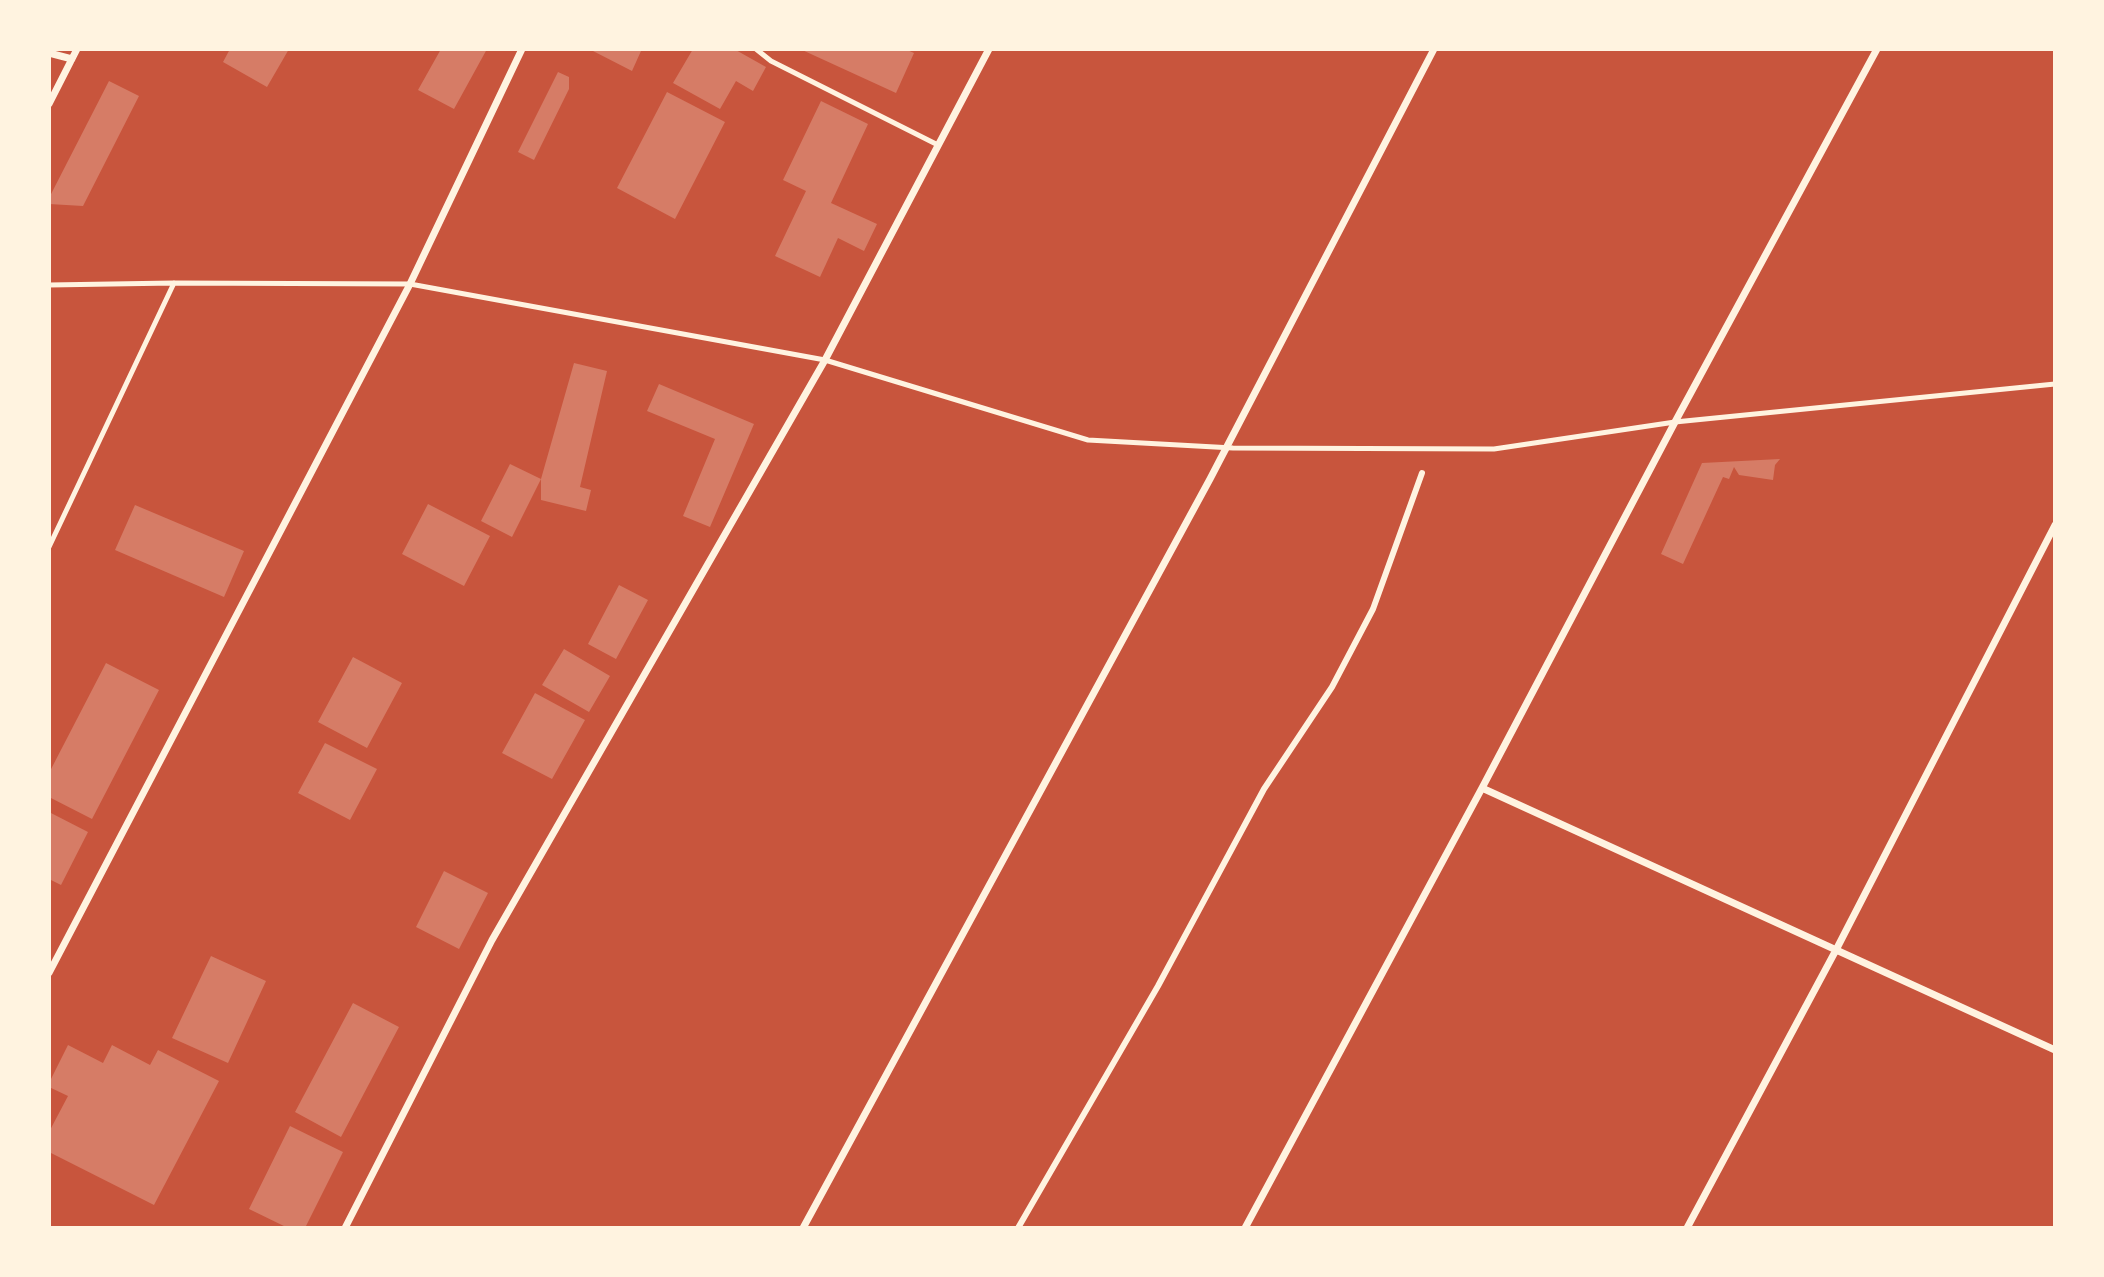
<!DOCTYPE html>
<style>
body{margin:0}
#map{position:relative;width:2104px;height:1277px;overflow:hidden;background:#c8553d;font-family:"Golos Text",sans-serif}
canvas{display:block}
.frame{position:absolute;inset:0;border:51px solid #fff3e0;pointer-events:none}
</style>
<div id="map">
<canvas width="2104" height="1277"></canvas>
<div class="frame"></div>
</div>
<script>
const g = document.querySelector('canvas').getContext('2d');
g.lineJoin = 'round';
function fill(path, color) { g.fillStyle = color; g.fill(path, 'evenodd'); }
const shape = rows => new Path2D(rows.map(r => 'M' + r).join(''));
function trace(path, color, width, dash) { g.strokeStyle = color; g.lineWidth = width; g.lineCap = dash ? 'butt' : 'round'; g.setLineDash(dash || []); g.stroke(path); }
fill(shape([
 [230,49,289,49,267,87,223,62],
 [441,49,487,49,454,109,418,90],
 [595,49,637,49,641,51,632,71,593,51],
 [693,49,734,49,766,67,753,91,736,81,720,109,673,83],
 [800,49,905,49,914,53,896,93],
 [558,72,569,77,569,89,534,160,518,152],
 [109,81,139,96,83,206,49,204,49,198],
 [667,92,725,122,675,219,617,188],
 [821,101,868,124,831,203,877,224,864,251,838,238,820,277,775,256,806,191,783,180],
 [574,363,607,371,580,487,591,490,586,511,541,500,541,479],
 [659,384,754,424,710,527,683,516,715,439,647,411],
 [1780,459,1775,465,1773,480,1739,475,1734,467,1729,479,1723,477,1683,564,1661,554,1702,463],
 [510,464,541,479,512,537,481,521],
 [428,504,490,536,464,586,402,554],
 [135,505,244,551,224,597,115,550],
 [619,585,648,600,616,659,588,644],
 [564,649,610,676,589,712,542,685],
 [353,657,402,683,367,748,318,722],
 [106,663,159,690,92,819,49,797,49,773],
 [535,693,585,720,552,779,502,753],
 [325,743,377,769,350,820,298,793],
 [49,812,88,832,61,885,49,879],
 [444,871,488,893,459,949,416,927],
 [211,956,266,981,228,1063,172,1038],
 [353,1003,399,1027,341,1137,295,1112],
 [68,1045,103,1063,112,1045,150,1065,158,1050,219,1081,154,1205,49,1152,49,1132,68,1096,49,1087,49,1083],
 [290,1126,343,1152,305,1228,288,1228,249,1209]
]), '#d67c66');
trace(shape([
 [756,49,771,61,938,145],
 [49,285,174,283,410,284,825,360,1088,440,1233,448,1494,449,1675,422,2055,384],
 [49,547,174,283]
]), '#fff3e0', 5);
trace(shape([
 [1018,1228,1158,986,1264,789,1332,687,1373,609,1422,473]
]), '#fff3e0', 6);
trace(shape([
 [49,53,72,59],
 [49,104,77,49],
 [1482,788,2055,1050],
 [49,973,410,284,522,49],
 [345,1228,492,940,825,360,989,49],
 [803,1228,1210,479,1434,49],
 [1245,1228,1482,788,1675,422,1877,49],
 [1687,1228,1836,950,2055,525]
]), '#fff3e0', 7);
</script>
